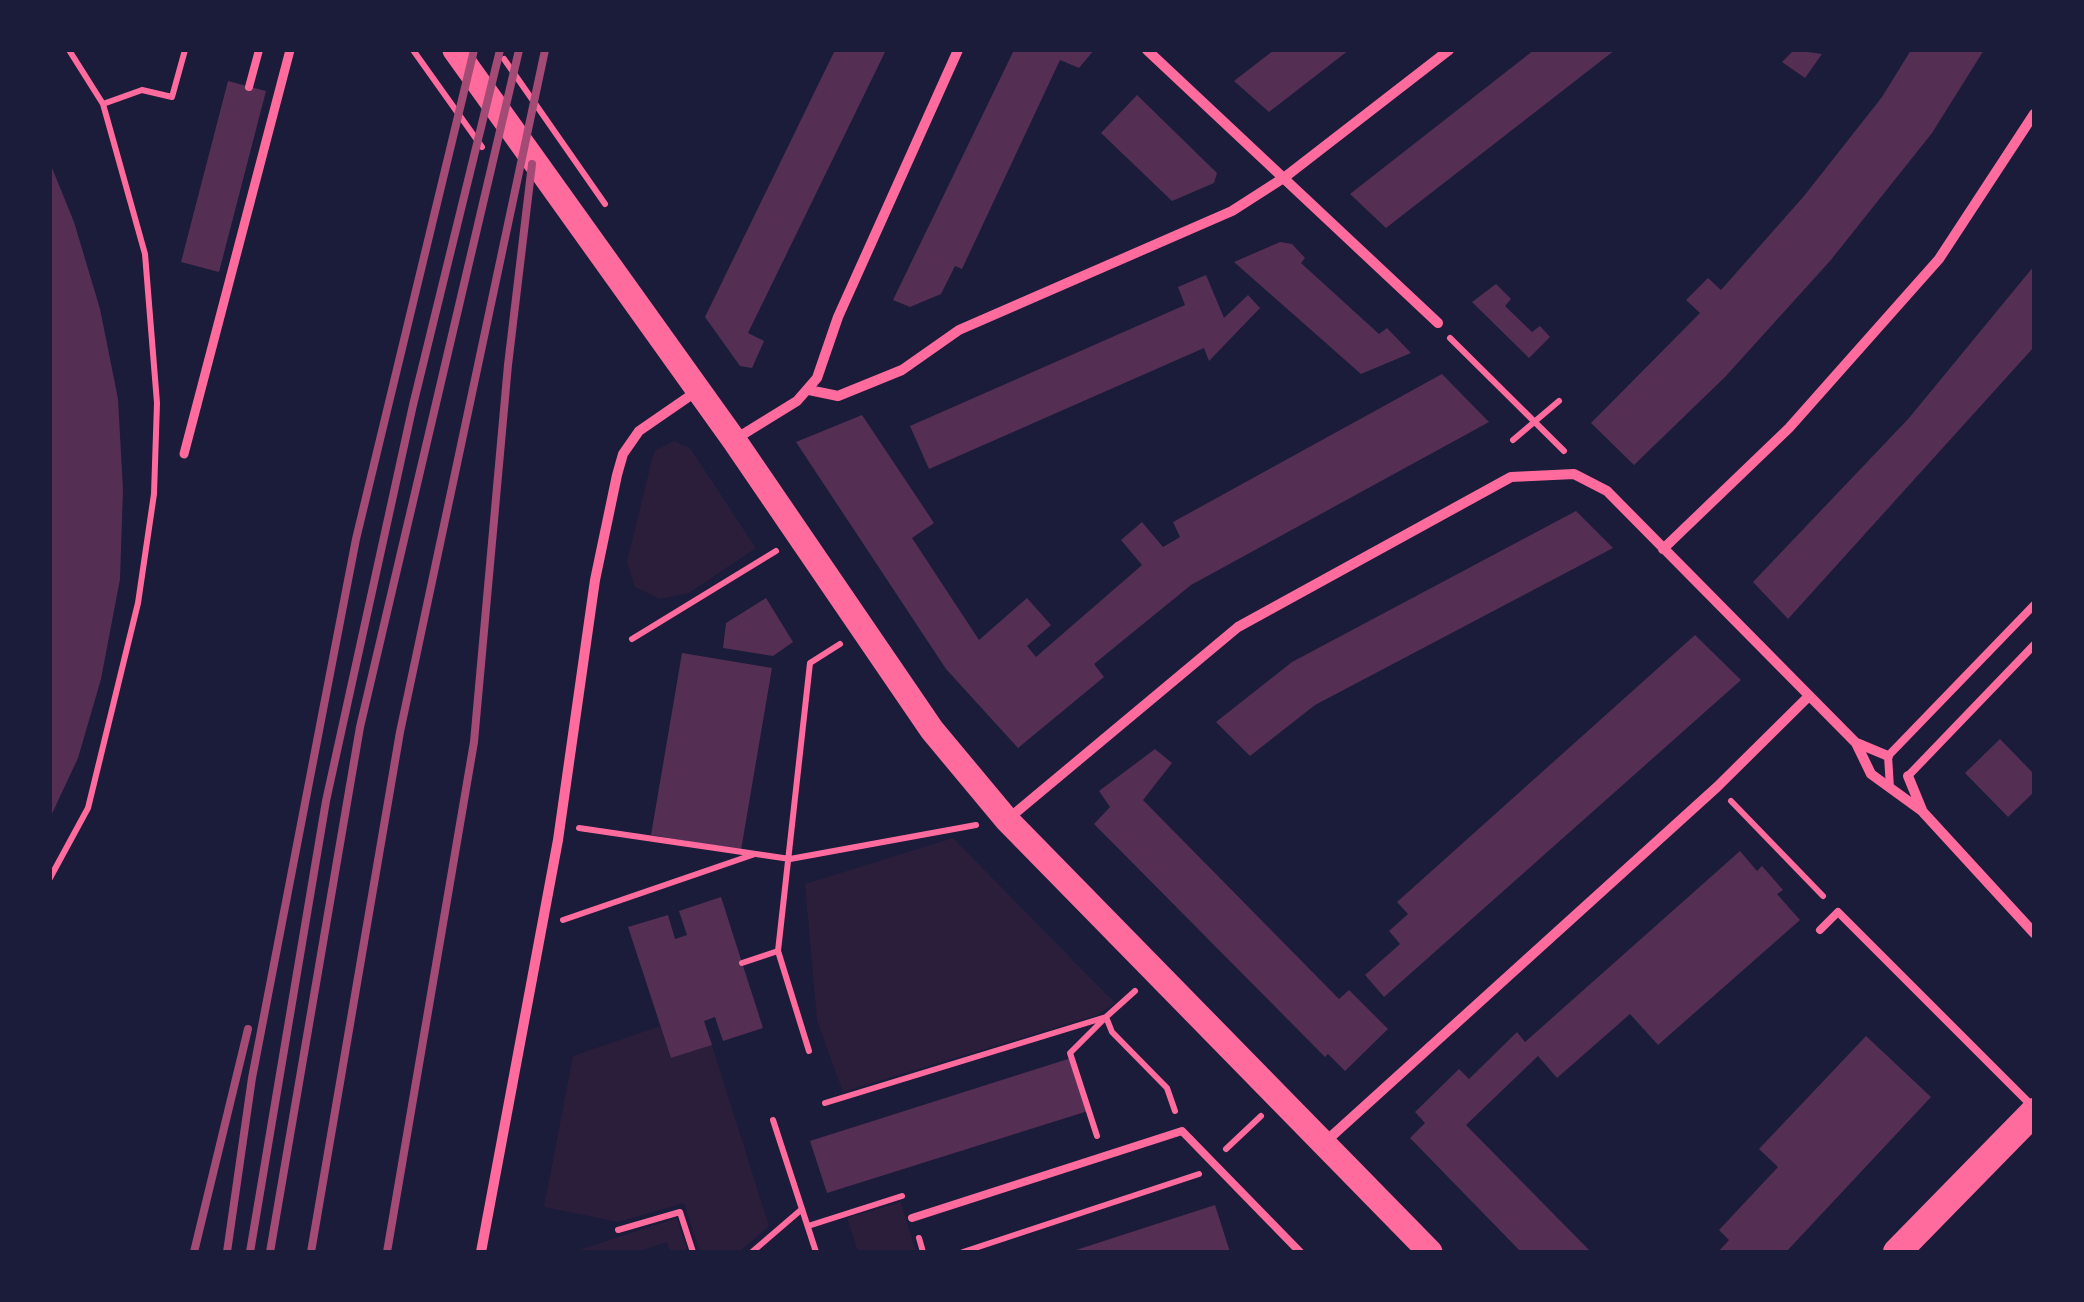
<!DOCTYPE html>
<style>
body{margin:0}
#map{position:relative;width:2084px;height:1302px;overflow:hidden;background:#1b1b3a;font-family:"Libre Baskerville",serif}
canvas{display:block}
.frame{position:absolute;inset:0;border:52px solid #1b1b3a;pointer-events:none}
</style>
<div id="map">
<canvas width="2084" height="1302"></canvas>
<div class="frame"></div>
</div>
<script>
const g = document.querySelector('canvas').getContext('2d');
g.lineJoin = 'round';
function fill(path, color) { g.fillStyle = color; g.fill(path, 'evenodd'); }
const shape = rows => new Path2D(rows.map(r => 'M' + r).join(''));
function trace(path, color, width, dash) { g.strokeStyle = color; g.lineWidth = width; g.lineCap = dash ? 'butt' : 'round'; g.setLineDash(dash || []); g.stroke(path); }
fill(shape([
 [674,441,690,448,756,548,689,593,660,599,635,587,627,562,652,459,656,450],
 [953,838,1115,1003,1097,1015,843,1092,817,1021,805,884],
 [660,1026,671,1058,712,1045,769,1226,739,1252,700,1252,684,1203,618,1222,544,1207,573,1056],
 [901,1202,916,1252,858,1252,847,1218],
 [677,1218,688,1252,670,1252,667,1242,637,1252,573,1252]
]), '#2a1e3b');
fill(shape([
 [835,50,886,50,748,333,764,341,752,368,740,366,705,317],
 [1014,50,1094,50,1079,68,1060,60,962,269,955,266,941,294,910,307,893,300],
 [1274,50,1349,50,1269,112,1234,81],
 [1534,50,1615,50,1386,228,1350,194],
 [1794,50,1822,54,1805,78,1782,62],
 [1911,50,1984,50,1932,133,1830,261,1725,377,1634,465,1591,423,1700,313,1686,300,1708,278,1721,290,1804,196,1882,97],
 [228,81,266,91,219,272,181,262],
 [1137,95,1217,173,1214,183,1172,201,1101,133],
 [50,163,74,222,100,309,118,399,123,490,120,579,101,679,78,758,50,818],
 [1280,242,1292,244,1305,258,1301,263,1379,334,1387,328,1411,353,1361,374,1234,262],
 [2034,266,2034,347,1788,619,1753,582,1909,418],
 [1206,275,1224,318,1248,295,1260,308,1209,361,1204,348,929,469,910,426,1185,305,1178,287],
 [1496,284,1511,299,1505,306,1532,332,1540,326,1550,337,1529,358,1472,302],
 [1442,374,1489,422,1191,585,1094,664,1104,677,1018,748,946,669,796,442,862,415,934,523,912,538,979,640,1027,598,1051,625,1027,646,1036,657,1142,565,1121,540,1142,522,1163,547,1180,537,1173,522],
 [1576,511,1613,548,1315,705,1250,756,1216,722,1292,662],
 [766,598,793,642,773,656,723,648,726,623],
 [1695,635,1741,680,1384,997,1365,975,1400,944,1389,931,1408,914,1397,902],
 [682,653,772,668,741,850,651,835],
 [2000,739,2034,774,2034,792,2008,817,1965,773],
 [1155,749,1172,763,1143,800,1339,999,1349,990,1388,1029,1345,1071,1328,1054,1325,1057,1094,824,1110,807,1099,791],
 [1740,851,1757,871,1762,866,1783,890,1777,894,1800,920,1658,1045,1630,1014,1557,1078,1538,1056,1466,1125,1591,1252,1521,1252,1410,1138,1425,1123,1415,1112,1459,1069,1469,1079,1517,1032,1525,1042],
 [721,897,763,1028,723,1041,715,1017,704,1021,712,1045,671,1058,628,927,668,915,675,939,687,935,679,911],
 [1866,1036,1931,1097,1786,1252,1718,1252,1729,1240,1719,1230,1778,1167,1759,1149],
 [1071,1058,1088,1111,827,1193,810,1141],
 [1215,1205,1230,1252,1074,1252,1073,1251]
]), '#542f53');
trace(shape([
 [413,50,482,147],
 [504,59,605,204],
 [103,104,142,90,172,97,185,50],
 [1450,338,1564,451],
 [1513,440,1559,401],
 [632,639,776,551],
 [1731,801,1823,896],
 [579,828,790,859,976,825],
 [50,878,88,808,138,603,154,494,157,403,145,254,103,104,69,50],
 [563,920,755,854],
 [742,963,778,951],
 [809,1051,778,951,810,663,840,644],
 [825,1103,1106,1017,1135,991],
 [773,1120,816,1252],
 [1097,1136,1070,1053,1106,1017,1112,1032,1167,1088,1175,1111],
 [1226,1149,1261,1116],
 [808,1226,902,1196],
 [618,1230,680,1212,693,1252],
 [919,1238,923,1252],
 [752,1252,802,1209],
 [963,1252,1199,1174]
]), '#ff6b9d', 6);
trace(shape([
 [249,87,259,50],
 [1908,776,2034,645],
 [1890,788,1888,756,2034,605],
 [1820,930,1838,912,2034,1108],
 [912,1218,1182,1131,1300,1252]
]), '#ff6b9d', 8);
trace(shape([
 [184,454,290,50]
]), '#ff6b9d', 9);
trace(shape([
 [1147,50,1438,323],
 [809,390,838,396,902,370,959,330,1232,211,1285,177,1449,50],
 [737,438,797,401,817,378,838,317,958,50],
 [1663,549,1789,428,1939,259,2034,114],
 [1857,743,1888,756],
 [1908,776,1922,810],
 [1008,819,1238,627,1511,477,1574,474,1607,491,1856,743,1871,774,1922,811,2034,933],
 [1324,1143,1717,787,1809,696],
 [481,1252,558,840,595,580,617,475,623,454,639,431,697,391]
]), '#ff6b9d', 10);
trace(shape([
 [455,50,734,440,932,730,1007,820,1430,1252]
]), '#ff6b9d', 25);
trace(shape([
 [1897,1252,2034,1112]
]), '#ff6b9d', 28);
trace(shape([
 [194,1252,248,1029],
 [227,1252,252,1078,356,539,474,50],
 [250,1252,326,801,413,405,500,50],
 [270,1252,360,727,519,50],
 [311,1252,400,732,545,50],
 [387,1252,474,742,508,365,532,164]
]), '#a44b75', 8);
</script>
